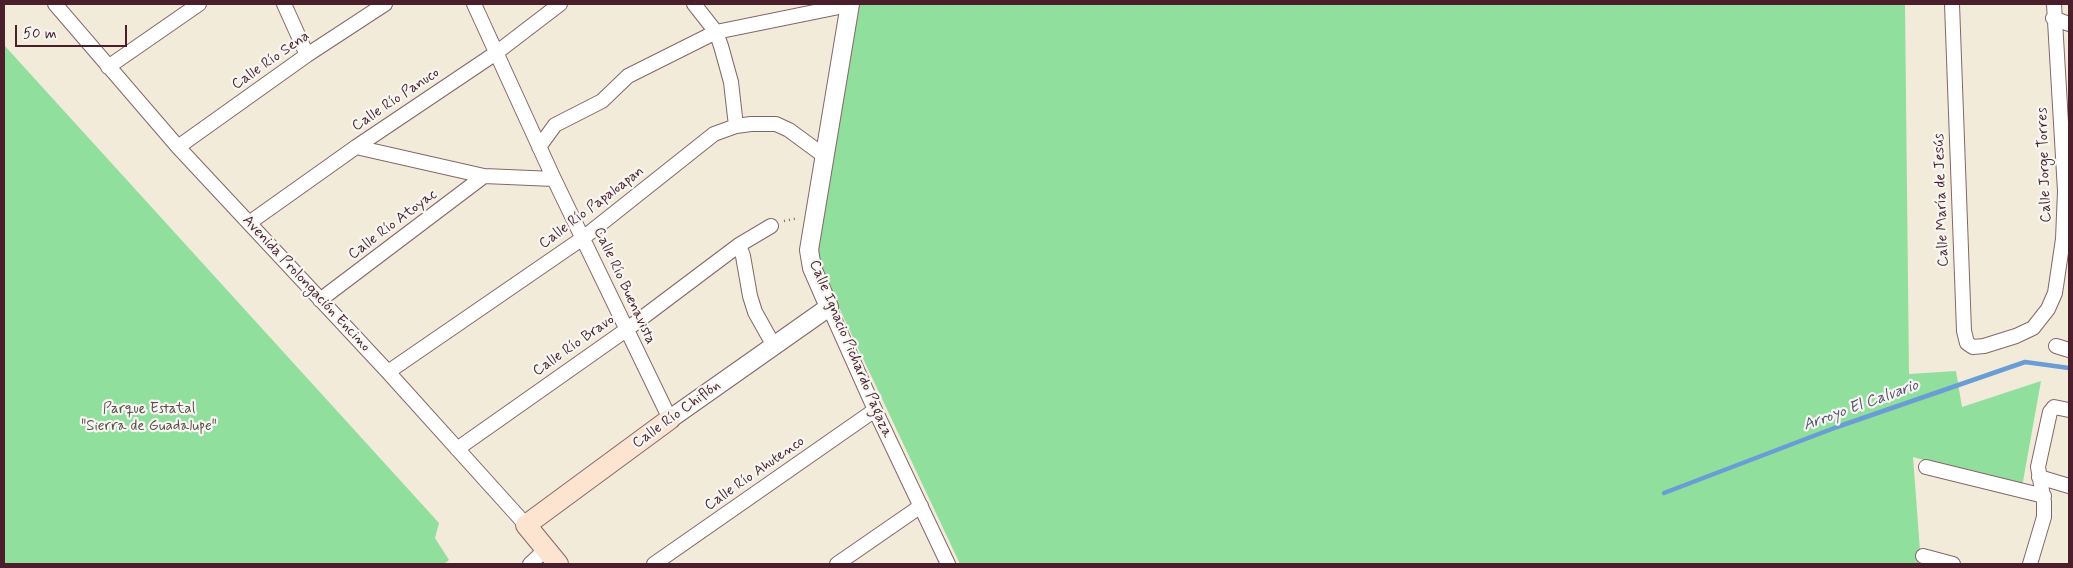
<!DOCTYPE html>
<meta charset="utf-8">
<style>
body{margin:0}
#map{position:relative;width:2073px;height:568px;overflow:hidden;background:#f3ebda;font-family:Mynerve,sans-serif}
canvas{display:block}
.frame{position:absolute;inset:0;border:5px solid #4a1f2b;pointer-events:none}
.scale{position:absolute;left:15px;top:25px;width:112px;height:22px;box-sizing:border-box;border:2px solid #4a1f2b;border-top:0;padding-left:6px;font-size:15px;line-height:18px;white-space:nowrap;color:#4a1f2b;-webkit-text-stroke:4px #f6f6f2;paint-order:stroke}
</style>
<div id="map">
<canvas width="2073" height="568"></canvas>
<div class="frame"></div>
<div class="scale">50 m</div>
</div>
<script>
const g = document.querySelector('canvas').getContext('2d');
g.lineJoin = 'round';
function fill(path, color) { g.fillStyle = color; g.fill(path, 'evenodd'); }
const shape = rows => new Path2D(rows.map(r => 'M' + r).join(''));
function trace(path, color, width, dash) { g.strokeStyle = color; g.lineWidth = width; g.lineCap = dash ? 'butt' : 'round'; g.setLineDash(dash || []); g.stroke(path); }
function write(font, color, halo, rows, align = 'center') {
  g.font = font + ' Mynerve,sans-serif'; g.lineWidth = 4.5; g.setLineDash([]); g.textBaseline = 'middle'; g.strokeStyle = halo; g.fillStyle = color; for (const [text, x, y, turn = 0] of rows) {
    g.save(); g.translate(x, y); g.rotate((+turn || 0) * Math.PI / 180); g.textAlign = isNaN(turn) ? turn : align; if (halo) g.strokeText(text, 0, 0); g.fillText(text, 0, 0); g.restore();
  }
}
fill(shape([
 [856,4,1905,4,1909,374,1956,371,1962,407,2041,381,2022,487,1913,457,1921,564,960,564,817,261],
 [4,45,439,523,435,538,449,560,444,564,4,564]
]), '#90df9d');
trace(shape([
 [1664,493,1837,427,2025,362,2069,368]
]), '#6a9cd5', 4.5);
const minor = shape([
 [55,4,178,147,388,372,526,525],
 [284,4,307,55],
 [474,4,554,179,670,419],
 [694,4,716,32,721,46,731,82,736,126],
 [1952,4,1964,331,1967,343,1973,347,1984,346,2016,336,2033,328,2048,309,2055,293,2063,239,2065,191,2054,4],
 [2053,18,2069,24],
 [108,67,199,4],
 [178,147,307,55,385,4],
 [356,147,484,176,554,179],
 [539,147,555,125,602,101,628,76,716,32,849,5],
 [249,223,356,147,496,53,560,4],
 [739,245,743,256,750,296,755,312,774,346],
 [320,300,484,176],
 [829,307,875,410,948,564],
 [2056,346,2069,350],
 [388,372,583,238,714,134,736,126,751,124,776,124,789,130,823,155],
 [457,449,626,330,739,245,771,226],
 [1926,467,2044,496],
 [2039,477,2069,486],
 [1923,556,1953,564],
 [530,564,546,549],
 [654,564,875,410],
 [837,564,921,506],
 [2030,564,2044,517,2044,502,2038,467,2050,412,2054,407,2069,410]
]);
const tertiary = shape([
 [670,419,829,307,812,268,809,250,850,4]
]);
const secondary = shape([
 [558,564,526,525,670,419]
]);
trace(minor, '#856668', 16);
trace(tertiary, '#856668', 20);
trace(secondary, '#856668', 22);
trace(shape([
 [784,221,798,218]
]), '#856668', 2.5, [1, 4]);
trace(minor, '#fff', 14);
trace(tertiary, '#fff', 18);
trace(secondary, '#fde4d1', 20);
write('15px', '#4a1f2b', '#f6f6f2', [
 ["Calle Río Sena",271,61,-35],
 ["Calle Río Panuco",396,100,-34],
 ["Calle Jorge Torres",2045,165,-92],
 ["Calle María de Jesús",1942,200,-92],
 ["Calle Río Papaloapan",592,208,-37],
 ["Calle Río Atoyac",393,225,-37],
 ["Avenida Prolongación Encino",306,284,47],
 ["Calle Río Buenavista",624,286,65],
 ["Calle Río Bravo",574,346,-35],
 ["Calle Ignacio Pichardo Pagaza",850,349,67],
 ["Calle Río Chiflón",677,415,-36],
 ["Calle Río Ahutenco",755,474,-35]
]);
write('15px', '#5c4f48', '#f6f6f2', [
 ["Parque Estatal",149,410],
 ["\"Sierra de Guadalupe\"",149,427]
]);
write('italic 16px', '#57516f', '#f6f6f2', [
 ["Arroyo El Calvario",1861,406,-20]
]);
</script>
